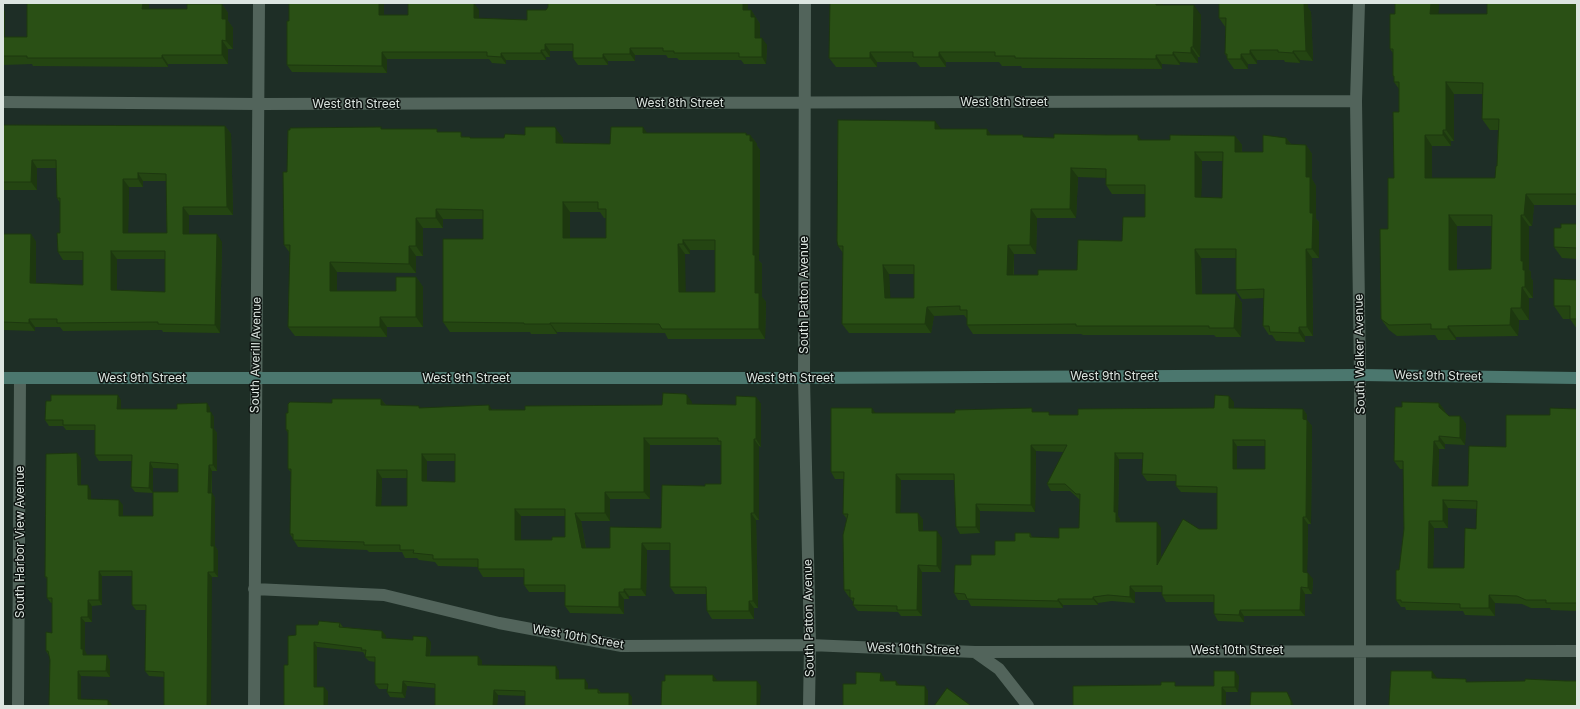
<!DOCTYPE html>
<style>
body{margin:0}
#map{position:relative;width:1580px;height:709px;overflow:hidden;background:#1e2e26;font-family:Inter,sans-serif}
canvas{display:block}
.frame{position:absolute;inset:0;border:4px solid #dce5e0;pointer-events:none}
</style>
<div id="map">
<canvas width="1580" height="709"></canvas>
<div class="frame"></div>
</div>
<script>
const g = document.querySelector('canvas').getContext('2d');
g.lineJoin = 'round';
const shape = rows => new Path2D(rows.map(r => 'M' + r).join(''));
function trace(path, color, width, dash) { g.strokeStyle = color; g.lineWidth = width; g.lineCap = dash ? 'butt' : 'round'; g.setLineDash(dash || []); g.stroke(path); }
function fill(path, color) { g.fillStyle = color; g.fill(path, 'evenodd'); }
function write(font, color, halo, rows, align = 'center') {
  g.font = font + ' Inter,sans-serif'; g.lineWidth = 3; g.setLineDash([]); g.textBaseline = 'middle'; g.strokeStyle = halo; g.fillStyle = color; for (const [text, x, y, turn = 0] of rows) {
    g.save(); g.translate(x, y); g.rotate((+turn || 0) * Math.PI / 180); g.textAlign = isNaN(turn) ? turn : align; if (halo) g.strokeText(text, 0, 0); g.fillText(text, 0, 0); g.restore();
  }
}
trace(shape([
 [805,3,804,378,810,645,809,706],
 [1359,3,1356,101,1360,375,1360,706],
 [3,102,258,104,1356,101],
 [254,589,384,595,499,623,622,646,810,645,975,652,1577,651],
 [975,652,999,669,1028,706],
 [18,706,20,378],
 [254,706,259,3]
]), '#52645b', 12);
trace(shape([
 [3,378,804,378,1360,375,1577,378]
]), '#4b776e', 12);
fill(shape([
 [27,3,149,3,149,9,187,9,222,4,228,13,228,21,233,28,233,49,228,49,228,64,168,64,168,67,33,66,32,64,3,65,3,9,5,12,5,37,27,37],
 [384,3,384,15,408,15,479,10,479,18,527,20,546,10,548,7,548,3,748,3,748,10,751,10,760,24,760,38,767,45,766,64,744,64,741,60,679,60,677,58,668,58,666,55,635,55,635,61,608,61,608,65,578,65,573,58,573,51,550,51,550,57,546,57,546,60,506,60,506,64,492,63,489,59,387,59,387,73,292,72,287,65],
 [1163,3,1163,5,1201,15,1200,57,1198,57,1198,63,1180,62,1180,65,1162,64,1162,69,1022,68,1021,66,1002,66,999,62,946,62,946,67,920,67,916,62,877,62,877,67,836,67,829,58],
 [1308,3,1308,8,1311,12,1313,61,1300,60,1300,63,1285,62,1284,60,1257,60,1257,64,1248,64,1248,69,1234,69,1227,59,1227,57,1225,54,1226,28,1219,18],
 [1439,3,1438,14,1487,14,1577,3,1577,205,1534,205,1532,226,1529,226,1529,270,1531,272,1531,278,1533,281,1533,298,1529,298,1529,320,1519,320,1518,336,1456,337,1456,340,1438,340,1435,335,1397,336,1389,330,1381,319,1388,229,1394,178,1399,112,1399,89,1394,82,1394,78,1393,76,1393,53,1390,49,1395,14],
 [1454,94,1483,94,1482,119,1490,130,1498,130,1497,166,1495,178,1432,178,1432,146,1451,146,1451,141,1454,141],
 [1457,226,1492,226,1491,269,1457,270],
 [3,125,225,126,231,134,233,215,189,215,189,234,222,242,220,333,163,332,162,330,63,331,60,327,35,327,35,331,3,330,3,234,31,234,36,242,36,283,83,285,83,260,63,260,58,252,60,233,60,203,57,198,57,168,37,168,37,190,4,190,3,188],
 [143,181,166,181,167,233,128,233,129,187,143,187],
 [117,259,165,259,165,292,117,290],
 [383,129,438,132,471,138,563,138,563,143,610,144,647,133,750,135,757,144,757,146,760,150,759,261,762,264,762,297,766,302,765,339,668,339,665,333,557,332,557,334,531,334,530,332,450,332,443,322,483,239,483,219,443,219,443,228,423,228,423,256,416,256,416,273,337,272,337,291,396,291,416,277,423,287,423,327,387,327,387,337,295,336,288,327,290,253,284,245,287,172],
 [570,212,600,212,604,218,606,218,606,238,570,238],
 [690,250,715,250,715,292,685,292,685,254,690,254],
 [941,129,987,129,991,135,1024,137,1141,140,1170,140,1235,136,1242,145,1242,152,1263,152,1286,138,1291,144,1306,145,1312,154,1312,179,1316,186,1316,219,1319,222,1319,258,1312,258,1313,336,1305,336,1305,342,1276,341,1272,335,1269,335,1263,326,1264,298,1242,299,1236,290,1236,258,1201,258,1202,294,1236,294,1242,303,1241,337,1216,337,1214,335,1083,335,1081,334,973,334,967,325,967,319,964,315,934,316,931,333,849,333,842,324,843,253,838,246],
 [1202,161,1223,161,1222,198,1201,197],
 [1078,177,1106,178,1106,185,1112,194,1145,194,1145,217,1122,241,1077,270,1038,275,1014,275,1014,254,1036,254,1037,218,1076,218],
 [889,274,914,274,914,298,890,298],
 [1577,224,1577,259,1562,258,1554,247,1561,228],
 [1577,280,1577,329,1570,319,1563,319,1554,306],
 [756,397,761,404,761,447,759,446,759,520,756,520,758,608,754,608,754,619,712,619,707,611,706,594,675,594,670,587,670,550,647,550,646,596,629,596,629,599,624,599,624,614,570,613,565,606,565,592,529,592,524,585,524,577,483,577,478,569,478,567,438,566,435,562,419,560,417,558,405,558,402,552,369,552,367,550,298,547,290,534,291,472,288,469,288,433,286,430,332,403,381,399,386,405,420,408,525,410,662,405,692,402,692,404,736,405],
 [650,445,721,445,721,484,705,486,661,528,610,548,586,548,581,521,610,521,610,499,650,499],
 [427,461,455,461,455,482,427,481],
 [382,478,407,478,407,506,381,506],
 [521,516,565,516,565,537,552,540,521,540],
 [121,400,121,409,177,409,207,403,210,408,210,412,214,417,214,429,217,433,217,471,212,471,212,493,215,498,215,546,218,551,218,577,212,577,164,677,149,676,145,671,146,610,136,610,132,605,132,576,102,576,102,605,92,606,92,622,85,622,85,651,87,655,110,661,110,677,81,676,81,699,112,705,112,706,49,706,50,660,49,656,46,651,52,633,52,603,51,603,47,598,47,579,45,577,77,453,81,459,81,485,91,491,91,499,123,505,123,516,153,516,178,492,178,469,153,468,153,493,135,492,131,487,132,461,99,461,95,455,95,430,66,430,63,426,49,426,45,420],
 [1234,402,1234,408,1303,409,1307,415,1307,420,1312,426,1311,524,1308,524,1307,573,1313,579,1312,594,1305,594,1305,616,1244,616,1244,622,1218,621,1214,614,1214,602,1166,602,1162,595,1162,592,1135,592,1135,603,1112,601,1098,603,1098,605,1063,605,1063,608,971,606,968,600,958,600,954,593,971,565,995,555,1015,541,1030,533,1032,537,1059,538,1079,528,1080,500,1070,491,1051,491,1047,484,1064,452,1036,451,1035,512,980,511,980,533,960,534,956,527,954,480,901,480,900,513,918,513,923,520,923,531,942,538,941,572,922,572,922,616,901,616,898,612,858,611,853,605,854,603,850,598,850,597,849,597,844,590,847,519,843,514,844,479,835,479,831,472,875,413,955,413,1034,412,1051,415,1078,415,1214,408],
 [1237,446,1265,446,1265,469,1237,469],
 [1119,459,1143,459,1142,474,1147,481,1176,481,1176,486,1181,492,1217,493,1217,529,1199,529,1161,557,1161,528,1120,522,1120,519,1118,516],
 [1439,403,1445,411,1445,412,1449,416,1460,416,1466,424,1465,445,1445,444,1445,449,1439,449,1438,486,1468,486,1506,447,1550,415,1577,409,1577,611,1551,610,1550,608,1531,608,1522,604,1495,603,1495,616,1465,615,1463,611,1406,610,1405,607,1401,607,1396,600,1404,529,1403,469,1400,469,1394,461,1402,407],
 [1448,508,1477,509,1476,529,1464,568,1433,568,1434,528,1448,528],
 [340,623,343,627,382,631,386,636,385,639,431,642,430,656,478,656,482,661,482,665,559,671,559,679,588,684,588,689,598,689,601,693,632,697,632,706,525,696,498,695,497,706,435,706,435,688,407,686,405,698,390,697,387,692,387,689,379,689,375,684,375,662,369,661,365,657,365,655,363,652,317,647,317,687,324,687,328,692,328,706,288,665,296,635,318,625],
 [1239,676,1238,692,1226,692,1226,706,1073,706,1177,686,1214,686]
]), '#244512');
fill(shape([
 [143,3,149,3,149,18,142,9],
 [379,3,384,3,384,22,379,15],
 [474,3,479,10,479,25,474,18],
 [743,3,748,3,748,17,743,10],
 [1156,3,1163,3,1163,15,1156,5],
 [1302,3,1308,3,1308,8,1311,12,1313,61,1306,51],
 [1431,3,1439,3,1438,25,1430,14],
 [222,4,228,13,228,21,233,28,233,49,226,41,222,19],
 [1194,5,1201,15,1200,57,1193,47],
 [3,9,5,12,5,46,3,43],
 [751,10,760,24,760,45,755,38,751,17],
 [762,38,767,45,766,64,762,57],
 [222,40,228,49,228,64,222,55],
 [545,44,550,51,550,57,545,50],
 [1191,47,1198,57,1198,63,1191,53],
 [630,48,635,55,635,61,630,54],
 [541,50,546,57,546,60,541,53],
 [1250,50,1257,60,1257,64,1250,54],
 [1293,51,1300,60,1300,63,1293,53],
 [382,52,387,59,387,73,382,66],
 [870,52,877,62,877,67,870,58],
 [939,52,946,62,946,67,939,57],
 [1173,52,1180,62,1180,65,1173,55],
 [501,53,506,60,506,64,501,57],
 [603,54,608,61,608,65,603,58],
 [1241,54,1248,64,1248,69,1241,59],
 [162,55,168,64,168,67,162,58],
 [1156,55,1162,64,1162,69,1156,59],
 [1446,82,1454,94,1454,141,1446,130],
 [935,121,942,130,935,129],
 [225,126,231,134,233,215,227,207],
 [643,127,650,137,643,133],
 [556,129,563,138,563,153,556,143],
 [987,129,993,138,987,135],
 [1443,130,1451,141,1451,146,1443,135],
 [746,133,750,138,750,135,757,144,757,146,760,150,759,261,762,264,762,297,766,302,765,339,759,329,755,293],
 [1138,135,1144,144,1138,140],
 [1425,135,1432,146,1432,189,1425,178],
 [1235,136,1242,145,1241,161,1235,152],
 [1286,138,1293,147,1286,144],
 [1306,145,1312,154,1312,179,1316,186,1316,219,1319,222,1319,258,1312,249,1310,213,1306,177],
 [1195,152,1202,161,1201,206,1195,197],
 [32,160,37,168,37,190,31,182],
 [1071,168,1078,177,1076,218,1070,209],
 [138,173,143,181,143,187,138,179],
 [123,179,129,187,128,241,123,233],
 [1526,194,1534,205,1532,226,1524,215],
 [563,202,570,212,570,248,563,238],
 [183,207,189,215,189,242,183,234],
 [436,209,443,219,443,228,436,218],
 [1031,209,1037,218,1036,254,1030,245],
 [1449,215,1457,226,1457,281,1449,270],
 [1521,215,1529,226,1529,270,1531,272,1531,278,1533,281,1533,298,1525,287,1521,261],
 [416,218,423,228,423,256,416,246],
 [31,234,36,242,36,291,30,283],
 [217,234,222,242,220,333,215,325],
 [683,240,690,250,690,254,683,244],
 [678,244,685,254,686,302,679,292],
 [1008,245,1014,254,1013,284,1007,275],
 [409,246,416,256,416,273,409,264],
 [1195,249,1201,258,1202,303,1196,294],
 [1306,249,1312,258,1313,336,1307,327],
 [111,251,117,259,117,298,111,290],
 [330,262,337,272,337,300,330,291],
 [883,265,889,274,891,307,885,298],
 [416,277,423,287,423,327,416,317],
 [1522,287,1529,298,1529,320,1521,308],
 [1236,294,1242,303,1241,337,1234,328],
 [927,307,934,316,931,333,925,324],
 [1511,308,1519,320,1518,336,1510,325],
 [380,317,387,327,387,337,380,327],
 [29,319,35,327,35,331,29,323],
 [550,323,557,332,557,334,550,324],
 [1448,326,1456,337,1456,340,1448,329],
 [1299,327,1305,336,1305,342,1299,333],
 [118,395,121,400,121,414,117,409],
 [687,395,692,402,692,411,687,404],
 [1229,396,1234,402,1234,415,1229,408],
 [756,397,761,404,761,447,756,439],
 [381,399,386,406,381,405],
 [207,403,210,408,210,417,207,412],
 [1439,403,1445,411,1445,414,1439,407],
 [489,405,494,413,489,410],
 [872,408,876,414,872,413],
 [1303,409,1307,415,1307,420,1312,426,1311,524,1306,517],
 [211,412,214,417,214,429,217,433,217,471,213,465,211,428],
 [1460,416,1466,424,1465,445,1460,438],
 [1439,436,1445,444,1445,449,1439,441],
 [644,438,650,445,650,499,644,492],
 [754,439,759,446,759,520,754,513],
 [1233,440,1237,446,1237,476,1233,469],
 [1434,441,1439,449,1438,493,1432,486],
 [1031,445,1036,451,1035,512,1031,505],
 [77,453,81,459,81,491,78,485],
 [1115,453,1119,459,1118,516,1120,519,1120,528,1116,522,1114,512],
 [422,454,427,461,427,488,422,481],
 [150,462,153,468,153,493,149,488],
 [209,465,212,471,211,498,208,493],
 [377,470,382,478,381,513,376,506],
 [896,474,901,480,900,520,896,513],
 [88,485,91,491,91,504,88,499],
 [605,492,610,499,610,521,605,513],
 [212,493,215,498,215,546,218,551,218,577,214,572,211,546],
 [119,500,123,505,123,521,119,516],
 [1443,500,1448,508,1448,528,1443,521],
 [976,504,980,511,980,533,976,527],
 [515,509,521,516,521,548,515,540],
 [575,513,581,521,587,556,582,548],
 [751,513,756,520,758,608,753,601],
 [918,513,923,520,923,537,919,531],
 [1303,517,1308,524,1307,579,1303,572],
 [1429,521,1434,528,1433,576,1428,568],
 [1157,522,1161,528,1161,571,1157,565],
 [937,531,942,538,941,572,937,566],
 [642,543,647,550,646,596,641,589],
 [918,565,922,572,922,616,917,610],
 [99,571,102,576,102,605,99,600],
 [208,572,212,577,211,706,207,706],
 [1308,573,1313,579,1312,594,1308,588],
 [1130,586,1135,592,1135,603,1130,597],
 [1301,587,1305,594,1305,616,1300,610],
 [624,589,629,596,629,599,624,592],
 [619,592,624,599,624,614,619,607],
 [1489,595,1495,603,1495,616,1489,608],
 [1093,597,1098,603,1098,605,1093,599],
 [1058,599,1063,605,1063,608,1058,601],
 [88,600,92,606,92,622,88,617],
 [749,601,754,608,754,619,749,611],
 [1240,610,1244,616,1244,622,1239,615],
 [81,617,85,622,85,651,87,655,83,655,81,649],
 [382,631,386,636,385,643,382,638],
 [427,637,431,642,429,661,426,656],
 [314,642,317,647,317,691,314,687],
 [107,655,110,661,110,677,106,671],
 [478,656,482,661,482,670,478,665],
 [556,666,559,671,559,684,556,679],
 [78,671,81,676,81,704,78,699],
 [1235,671,1239,676,1238,692,1235,687],
 [1432,671,1439,681,1432,678],
 [881,673,884,678,884,686,880,681],
 [713,675,717,680,713,681],
 [585,679,588,684,588,694,585,689],
 [403,681,407,686,405,698,402,693],
 [757,681,761,686,760,706,757,706],
 [896,681,900,686,896,685],
 [925,686,928,691,928,706,925,706],
 [324,687,328,692,328,706,324,706],
 [1222,687,1226,692,1226,706,1222,706],
 [494,690,498,695,497,706,493,706],
 [1287,692,1290,697,1294,706,1291,706],
 [629,693,632,697,632,706,629,706],
 [108,700,112,705,112,706,108,706]
]), '#1d380f');
const building = shape([
 [27,3,143,3,142,9,187,9,187,4,222,4,222,19,226,19,226,41,222,40,222,55,162,55,162,58,27,58,27,56,3,56,3,37,27,37,27,3],
 [289,3,379,3,379,15,408,15,408,3,474,3,474,18,527,20,527,10,546,10,548,7,548,3,743,3,743,10,751,10,751,17,755,17,755,38,762,38,762,57,739,57,739,53,674,53,674,51,663,51,663,48,630,48,630,54,603,54,603,58,573,58,573,44,545,44,545,50,541,50,541,53,501,53,501,57,487,56,487,52,382,52,382,66,287,65,287,21,289,21,289,3],
 [830,3,1156,3,1156,5,1194,5,1193,47,1191,47,1191,53,1173,52,1173,55,1156,55,1156,59,1015,58,1015,56,995,56,995,52,939,52,939,57,913,57,913,52,870,52,870,58,829,58,830,3],
 [1219,3,1304,3,1306,51,1293,51,1293,53,1278,52,1278,50,1250,50,1250,54,1241,54,1241,59,1227,59,1227,54,1225,54,1226,18,1219,18,1219,3],
 [1395,3,1431,3,1430,14,1487,14,1487,3,1577,3,1577,194,1526,194,1524,215,1521,215,1521,261,1523,261,1523,270,1525,270,1525,287,1522,287,1521,308,1511,308,1510,325,1448,326,1448,329,1431,329,1431,324,1389,325,1381,319,1380,229,1388,229,1388,178,1394,178,1393,112,1399,112,1399,82,1394,82,1394,76,1393,76,1393,49,1390,49,1390,14,1395,14,1395,3],
 [1446,82,1483,83,1482,119,1499,119,1497,166,1496,166,1495,178,1425,178,1425,135,1443,135,1443,130,1446,130,1446,82],
 [1449,215,1492,215,1491,269,1449,270,1449,215],
 [838,120,935,121,935,129,987,129,987,135,1023,135,1023,137,1054,138,1054,134,1107,135,1138,135,1138,140,1170,140,1170,135,1235,136,1235,152,1263,152,1263,135,1286,138,1286,144,1306,145,1306,177,1310,177,1310,213,1313,213,1312,249,1306,249,1307,327,1299,327,1299,333,1270,332,1269,326,1263,326,1264,289,1236,290,1236,249,1195,249,1196,294,1236,294,1234,328,1209,328,1209,326,1076,326,1076,324,967,325,967,310,960,310,960,306,927,307,925,324,842,324,843,246,838,246,837,241,838,120],
 [1195,152,1223,152,1222,198,1195,197,1195,152],
 [1071,168,1106,169,1106,185,1145,185,1145,217,1123,217,1122,241,1078,240,1077,270,1038,270,1038,275,1007,275,1008,245,1030,245,1031,209,1070,209,1071,168],
 [883,265,914,265,914,298,885,298,883,265],
 [3,125,225,126,227,207,183,207,183,234,217,234,215,325,158,324,158,322,57,323,57,319,29,319,29,323,3,322,3,234,31,234,30,283,83,285,83,252,58,252,57,233,60,233,60,198,57,198,56,160,32,160,31,182,3,182,3,125],
 [138,173,166,174,167,233,123,233,123,179,138,179,138,173],
 [111,251,165,251,165,292,111,290,111,251],
 [381,127,381,129,437,129,437,132,461,132,461,137,470,137,470,138,504,138,505,134,525,135,525,127,555,127,556,129,556,143,610,144,611,127,643,127,643,133,746,133,746,135,750,135,750,141,753,141,753,255,755,255,755,293,759,293,759,329,662,329,659,324,550,323,550,324,524,324,524,323,443,322,443,239,483,239,483,210,436,209,436,218,416,218,416,246,409,246,409,264,330,262,330,291,396,291,396,277,416,277,416,317,380,317,380,327,288,327,290,245,284,245,283,172,287,172,288,130,290,130,290,128,381,127],
 [563,202,598,202,598,209,606,209,606,238,563,238,563,202],
 [683,240,715,240,715,292,679,292,678,244,683,244,683,240],
 [1561,224,1577,224,1577,248,1554,247,1554,228,1561,228,1561,224],
 [1554,279,1577,280,1577,319,1570,319,1570,306,1554,306,1554,279],
 [663,393,685,394,687,395,687,404,736,405,736,396,756,397,756,439,754,439,754,513,751,513,753,601,749,601,749,611,707,611,706,587,670,587,670,543,642,543,641,589,624,589,624,592,619,592,619,607,565,606,565,585,524,585,524,569,478,569,478,559,433,559,433,555,413,553,414,550,400,550,400,545,364,545,364,542,293,540,293,534,290,534,291,469,288,469,288,430,286,430,286,413,288,413,288,404,290,402,332,403,332,399,381,399,381,405,419,406,419,408,489,405,489,410,525,410,525,406,662,405,663,393],
 [644,438,718,438,718,441,721,441,721,484,705,484,705,486,662,485,661,528,610,527,610,548,582,548,575,513,605,513,605,492,644,492,644,438],
 [422,454,455,454,455,482,422,481,422,454],
 [377,470,407,470,407,506,376,506,377,470],
 [515,509,565,509,565,537,552,537,552,540,515,540,515,509],
 [51,395,118,395,117,409,177,409,177,404,207,403,207,412,211,412,211,428,213,428,213,465,209,465,208,493,212,493,211,546,214,546,214,572,208,572,207,706,164,706,164,672,145,671,146,605,132,605,132,571,99,571,99,600,88,600,88,617,81,617,81,649,83,649,83,655,107,655,106,671,78,671,78,699,108,700,108,706,49,706,50,660,48,651,46,651,46,632,52,633,52,598,47,598,47,577,45,577,46,454,77,453,78,485,88,485,88,499,119,500,119,516,153,516,153,492,178,492,178,464,150,462,149,488,131,487,132,455,95,455,95,425,63,425,63,420,45,420,46,401,51,401,51,395],
 [1215,395,1229,396,1229,408,1303,409,1303,419,1307,420,1306,517,1303,517,1303,572,1308,573,1308,588,1301,587,1300,610,1240,610,1239,615,1214,614,1214,595,1162,595,1162,586,1130,586,1130,597,1108,595,1093,597,1093,599,1058,599,1058,601,967,599,965,594,954,593,955,565,971,565,971,555,995,555,995,541,1015,541,1015,533,1030,533,1030,537,1059,538,1059,528,1079,528,1080,494,1076,494,1065,484,1047,484,1067,445,1031,445,1031,505,976,504,976,527,956,527,954,474,896,474,896,513,918,513,919,531,937,531,937,566,918,565,917,610,897,610,897,606,853,605,854,598,850,598,850,590,844,590,843,535,848,514,843,514,844,472,831,472,831,408,872,408,872,413,955,413,955,410,1032,408,1032,412,1049,412,1049,415,1078,415,1078,409,1214,408,1215,395],
 [1233,440,1265,440,1265,469,1233,469,1233,440],
 [1115,453,1143,453,1142,474,1176,475,1176,486,1217,487,1217,529,1199,529,1183,519,1157,565,1157,522,1116,522,1116,512,1114,512,1115,453],
 [1402,402,1439,403,1439,407,1449,416,1460,416,1460,438,1439,436,1439,441,1434,441,1432,486,1468,486,1469,446,1506,447,1506,415,1550,415,1550,408,1577,409,1577,603,1546,603,1546,600,1526,600,1517,596,1489,595,1489,608,1460,608,1460,604,1401,602,1401,600,1396,600,1396,570,1399,570,1404,529,1403,461,1394,461,1395,407,1402,407,1402,402],
 [1443,500,1477,501,1476,529,1465,528,1464,568,1428,568,1429,521,1443,521,1443,500],
 [319,621,340,623,339,627,382,631,382,638,413,640,413,636,427,637,426,656,478,656,478,665,556,666,556,679,585,679,585,689,598,689,598,693,629,693,629,706,525,706,525,691,494,690,493,706,435,706,435,684,403,681,402,693,387,692,388,684,375,684,375,657,365,657,366,650,361,650,362,648,314,642,314,687,324,687,324,706,284,706,284,665,288,665,288,636,296,635,296,625,318,625,319,621],
 [1214,671,1235,671,1235,687,1222,687,1222,706,1073,706,1073,686,1161,685,1161,682,1175,682,1175,686,1214,686,1214,671],
 [1391,671,1432,671,1432,678,1466,679,1466,682,1525,681,1525,679,1566,681,1577,681,1577,706,1389,706,1389,704,1391,671],
 [856,672,881,673,880,681,896,681,896,685,925,686,925,706,843,706,843,684,856,684,856,672],
 [665,675,713,675,713,681,757,681,757,706,661,706,662,681,665,681,665,675],
 [947,688,970,705,969,706,934,706,947,688],
 [1251,692,1287,692,1291,701,1291,706,1250,706,1251,692]
]);
fill(building, '#2a5015');
trace(building, '#1d380f', 1);
write('12px', '#dce5e0', '#0e1411', [
 ["West 8th Street",1004,102],
 ["West 8th Street",680,103],
 ["West 8th Street",356,104],
 ["South Patton Avenue",804,295,-90],
 ["South Walker Avenue",1360,354,-91],
 ["South Averill Avenue",256,355,-89],
 ["West 9th Street",1114,376],
 ["West 9th Street",1438,376,1],
 ["West 9th Street",142,378],
 ["West 9th Street",466,378],
 ["West 9th Street",790,378],
 ["South Harbor View Avenue",20,542,-90],
 ["South Patton Avenue",809,618,-91],
 ["West 10th Street",578,637,10],
 ["West 10th Street",913,649,2],
 ["West 10th Street",1237,650]
]);
</script>
